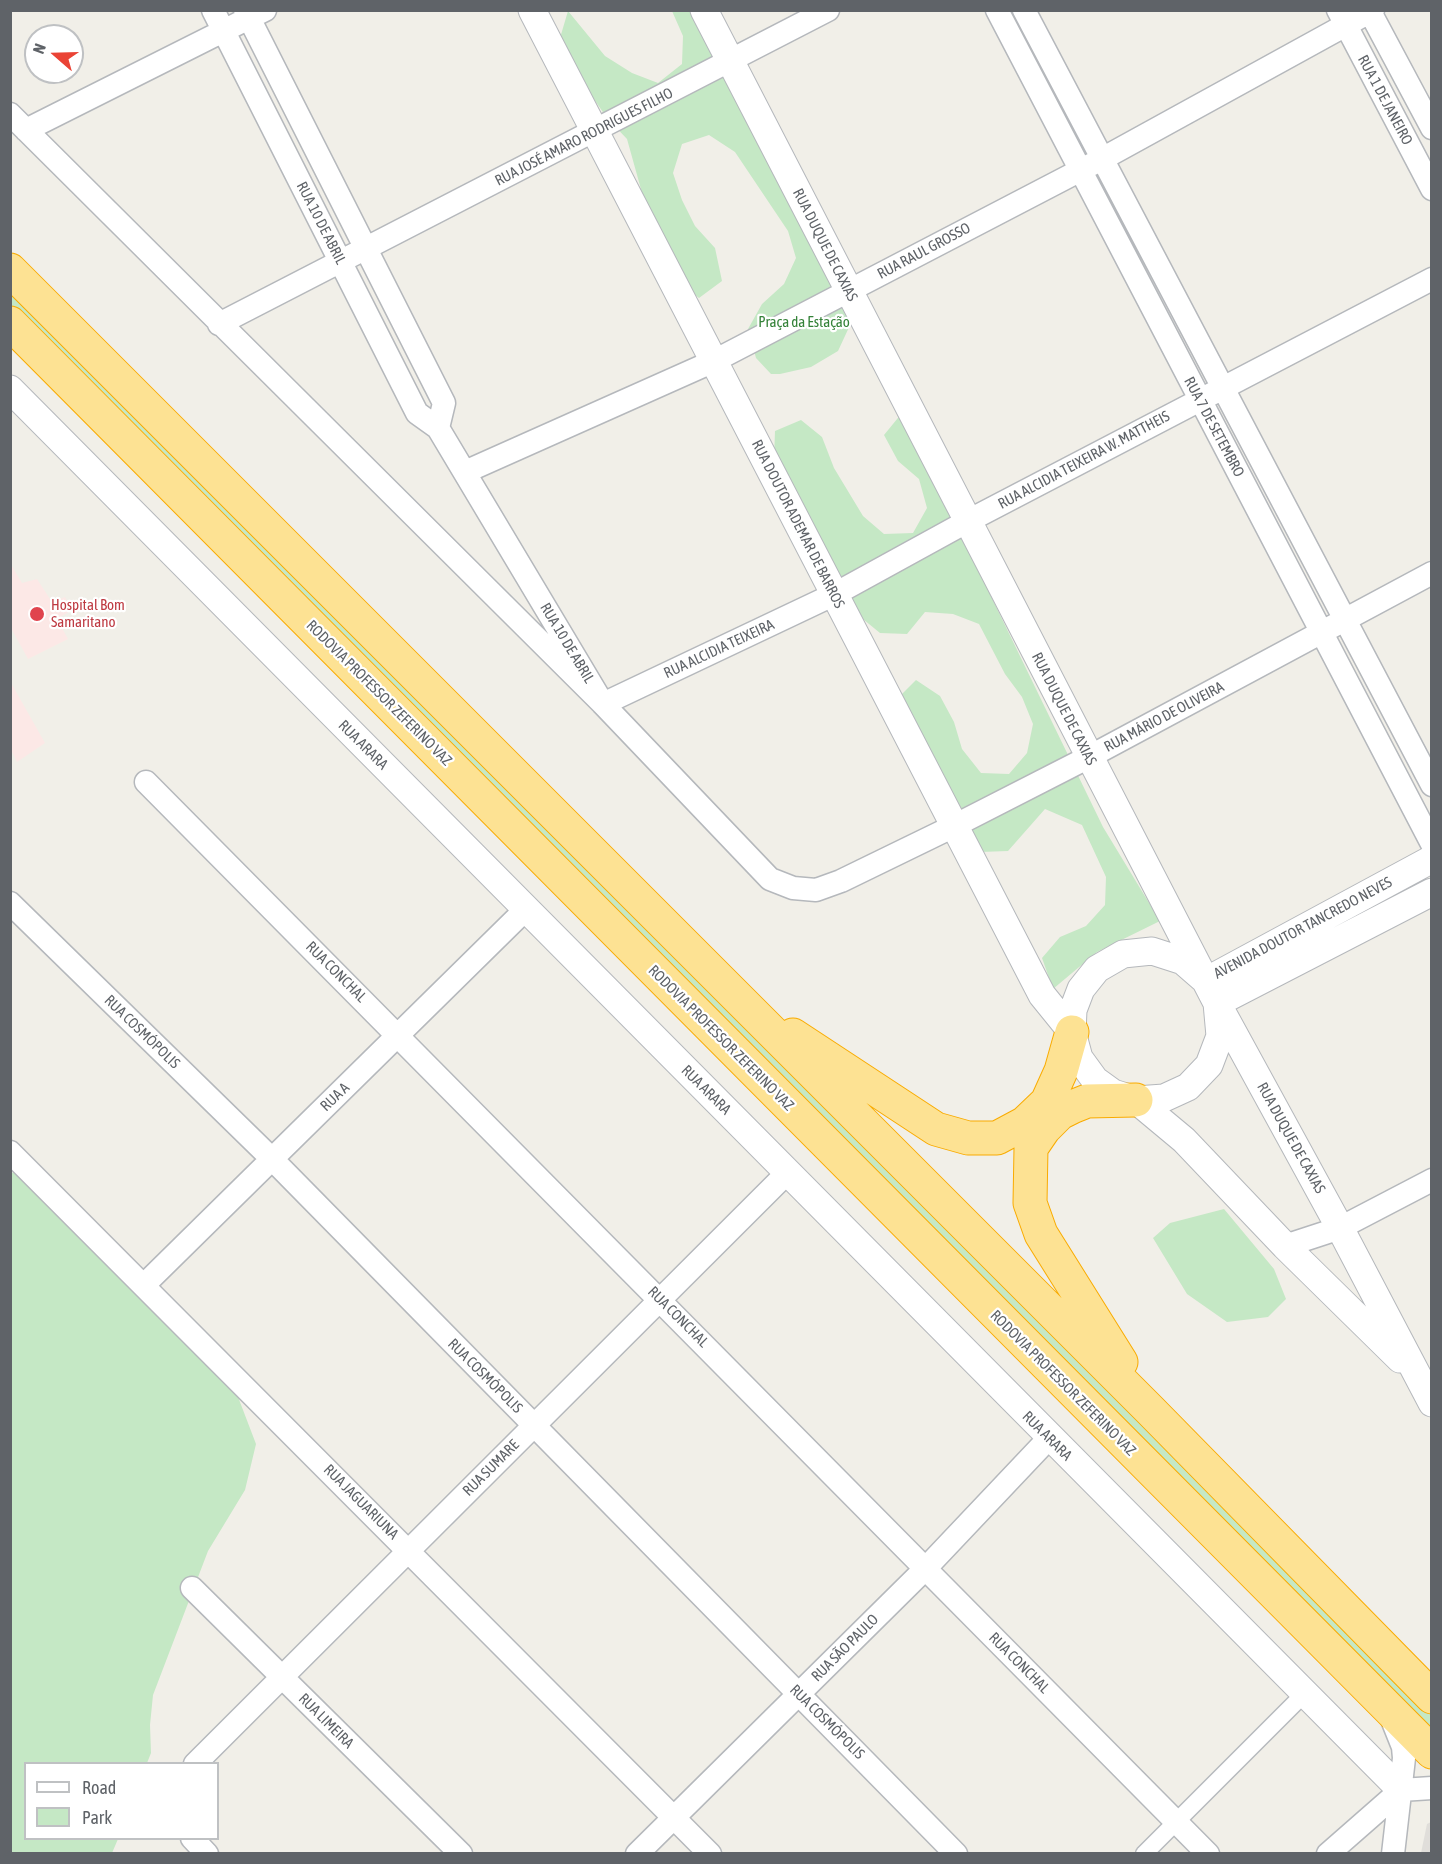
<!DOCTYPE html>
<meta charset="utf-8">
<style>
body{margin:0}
#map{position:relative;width:1442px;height:1864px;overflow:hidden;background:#f1efe8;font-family:"Asap Condensed",sans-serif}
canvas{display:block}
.frame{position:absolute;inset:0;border:12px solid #5f6368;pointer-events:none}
.legend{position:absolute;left:24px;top:1762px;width:195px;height:78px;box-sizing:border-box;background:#fff;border:2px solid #bfc1c3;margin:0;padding:8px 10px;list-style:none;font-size:18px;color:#5f6368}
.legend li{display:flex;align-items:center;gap:12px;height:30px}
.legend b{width:30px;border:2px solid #bfc1c3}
.north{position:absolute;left:24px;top:24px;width:60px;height:60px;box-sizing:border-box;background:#fff;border:2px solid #bfc1c3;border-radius:50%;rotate:290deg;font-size:16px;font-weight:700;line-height:24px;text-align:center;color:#5f6368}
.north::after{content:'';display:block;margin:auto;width:21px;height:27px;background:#ea4335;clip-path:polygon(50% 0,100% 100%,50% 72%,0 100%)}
</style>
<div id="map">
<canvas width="1442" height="1864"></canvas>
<div class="frame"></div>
<ul class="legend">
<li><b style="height:8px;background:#fff"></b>Road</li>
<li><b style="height:16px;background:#c5e8c5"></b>Park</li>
</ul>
<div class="north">N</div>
</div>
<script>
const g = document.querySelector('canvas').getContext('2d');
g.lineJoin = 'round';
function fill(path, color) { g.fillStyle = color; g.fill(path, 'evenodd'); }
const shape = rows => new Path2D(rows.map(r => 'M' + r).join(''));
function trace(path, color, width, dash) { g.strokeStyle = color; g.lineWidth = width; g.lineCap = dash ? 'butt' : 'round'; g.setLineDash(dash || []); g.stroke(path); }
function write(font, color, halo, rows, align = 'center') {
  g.font = font + ' "Asap Condensed",sans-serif'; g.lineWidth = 4.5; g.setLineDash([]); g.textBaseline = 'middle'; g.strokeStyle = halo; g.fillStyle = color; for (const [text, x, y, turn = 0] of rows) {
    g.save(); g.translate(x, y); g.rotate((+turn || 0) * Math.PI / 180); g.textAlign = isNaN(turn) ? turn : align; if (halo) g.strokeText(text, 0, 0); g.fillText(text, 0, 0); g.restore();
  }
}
fill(shape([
 [1431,1822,1431,1853,1421,1853,1427,1824]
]), '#e0deda');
fill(shape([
 [10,563,22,583,37,579,52,602,65,597,72,610,57,619,68,639,28,659,11,628],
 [10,681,45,743,17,762,11,750]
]), '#fce8e6');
fill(shape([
 [568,11,605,56,632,73,658,83,682,64,683,36,672,11,711,11,851,323,838,351,811,367,780,374,771,374,756,358,748,329,762,304,784,284,796,258,788,231,735,152,709,135,682,144,673,173,682,200,695,226,715,248,722,281,699,298,677,281,644,200,627,139,607,118,571,66,560,38],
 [10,285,1431,1713,1431,1737,11,308],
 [902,413,1103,827,1160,921,1097,952,1053,989,1042,958,1060,937,1086,926,1105,905,1106,877,1082,825,1045,809,1008,851,980,852,896,700,916,680,940,696,954,722,962,749,981,773,1009,774,1027,753,1033,724,1022,697,1005,674,979,624,953,614,925,612,907,634,880,633,858,615,774,459,775,431,801,420,822,437,834,468,863,516,884,534,913,533,927,508,919,479,898,461,884,435],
 [10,1172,25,1176,235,1389,256,1444,245,1490,208,1551,153,1695,150,1725,151,1753,147,1763,26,1764,26,1838,118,1839,112,1853,11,1853],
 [1224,1209,1274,1269,1286,1299,1268,1317,1227,1322,1187,1294,1153,1238,1170,1223]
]), '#c5e8c5');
const pedestrian = shape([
 [1144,1854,1306,1692]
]);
const minor = shape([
 [213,10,417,413,438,428,603,704,835,594,968,521,1432,279],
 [245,10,444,403,438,428],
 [997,10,1432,844],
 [1024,10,1432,785],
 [1338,10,1432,189],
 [1369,10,1432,128],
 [10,114,603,704,770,879,793,888,816,890,841,881,954,826,1089,757,1432,573],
 [26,130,265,10],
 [219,324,828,10],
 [465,472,714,361,1102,159,1373,10],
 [146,782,1208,1854],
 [10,903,272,1159,956,1854],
 [10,1152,710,1854],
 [1285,1246,1340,1228,1432,1180],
 [144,1285,526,909],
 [192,1588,461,1854],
 [1391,1717,1403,1747,1404,1758,1393,1854],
 [195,1764,788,1172],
 [1401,1790,1432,1788],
 [192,1838,207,1854],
 [637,1854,926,1568,1049,1438],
 [1328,1854,1401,1790]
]);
const tertiary = shape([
 [532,10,1042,995,1072,1032],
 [704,10,1217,1003,1340,1228,1432,1403],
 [10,389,1401,1790],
 [1432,859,1206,981,1183,961,1152,951,1123,954,1097,969,1081,989,1073,1010,1072,1032,1079,1058,1095,1080,1113,1093,1136,1100,1164,1098,1188,1087,1209,1065,1220,1036,1217,1003,1432,892],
 [1136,1100,1184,1140,1285,1246,1400,1359]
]);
const motorway = shape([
 [10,270,1150,1410,1432,1697],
 [10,323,1432,1752],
 [793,1035,936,1129,968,1138,997,1138,1025,1123,1047,1102,1061,1071,1072,1032],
 [1121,1362,1041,1234,1030,1203,1031,1148,1044,1129,1060,1113,1072,1107,1087,1101,1136,1100]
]);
trace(pedestrian, '#b5b8bc', 19);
trace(minor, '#b5b8bc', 25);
trace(tertiary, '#b5b8bc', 29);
trace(motorway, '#f9ab00', 35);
trace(pedestrian, '#fff', 16);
trace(minor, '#fff', 22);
trace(tertiary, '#fff', 27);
trace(motorway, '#fde293', 33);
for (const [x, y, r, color] of [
 [37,614,8,"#e0444e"]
]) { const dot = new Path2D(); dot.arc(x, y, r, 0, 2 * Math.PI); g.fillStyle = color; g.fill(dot); trace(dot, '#fff', 2); }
write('15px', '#5f6368', '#fff', [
 ["RUA 1 DE JANEIRO",1385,100,62],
 ["RUA JOSÉ AMARO RODRIGUES FILHO",584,137,-27],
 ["RUA 10 DE ABRIL",321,223,63],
 ["RUA DUQUE DE CAXIAS",825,245,63],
 ["RUA RAUL GROSSO",924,251,-28],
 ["RUA 7 DE SETEMBRO",1214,427,62],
 ["RUA ALCIDIA TEIXEIRA W. MATTHEIS",1084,460,-28],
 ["RUA DOUTOR ADEMAR DE BARROS",798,524,63],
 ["RUA 10 DE ABRIL",567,643,59],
 ["RUA ALCIDIA TEIXEIRA",719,649,-25],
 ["RODOVIA PROFESSOR ZEFERINO VAZ",379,693,45],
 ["RUA DUQUE DE CAXIAS",1064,709,63],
 ["RUA MÁRIO DE OLIVEIRA",1164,717,-28],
 ["RUA ARARA",363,745,45],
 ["AVENIDA DOUTOR TANCREDO NEVES",1303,928,-28],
 ["RUA CONCHAL",336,972,45],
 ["RUA COSMÓPOLIS",142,1032,44],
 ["RODOVIA PROFESSOR ZEFERINO VAZ",721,1038,45],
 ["RUA ARARA",706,1090,45],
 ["RUA A",335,1097,-44],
 ["RUA DUQUE DE CAXIAS",1291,1138,61],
 ["RUA CONCHAL",678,1317,45],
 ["RUA COSMÓPOLIS",485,1376,45],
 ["RODOVIA PROFESSOR ZEFERINO VAZ",1063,1383,45],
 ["RUA ARARA",1047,1436,45],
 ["RUA SUMARE",491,1468,-45],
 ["RUA JAGUARIUNA",361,1502,45],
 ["RUA SÃO PAULO",845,1648,-45],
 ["RUA CONCHAL",1019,1663,45],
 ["RUA LIMEIRA",326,1721,45],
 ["RUA COSMÓPOLIS",827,1722,45]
]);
write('15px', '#348238', '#fff', [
 ["Praça da Estação",804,322]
]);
write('15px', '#be3a42', '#fff', [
 ["Hospital Bom",51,605],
 ["Samaritano",51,622]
], 'left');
</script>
